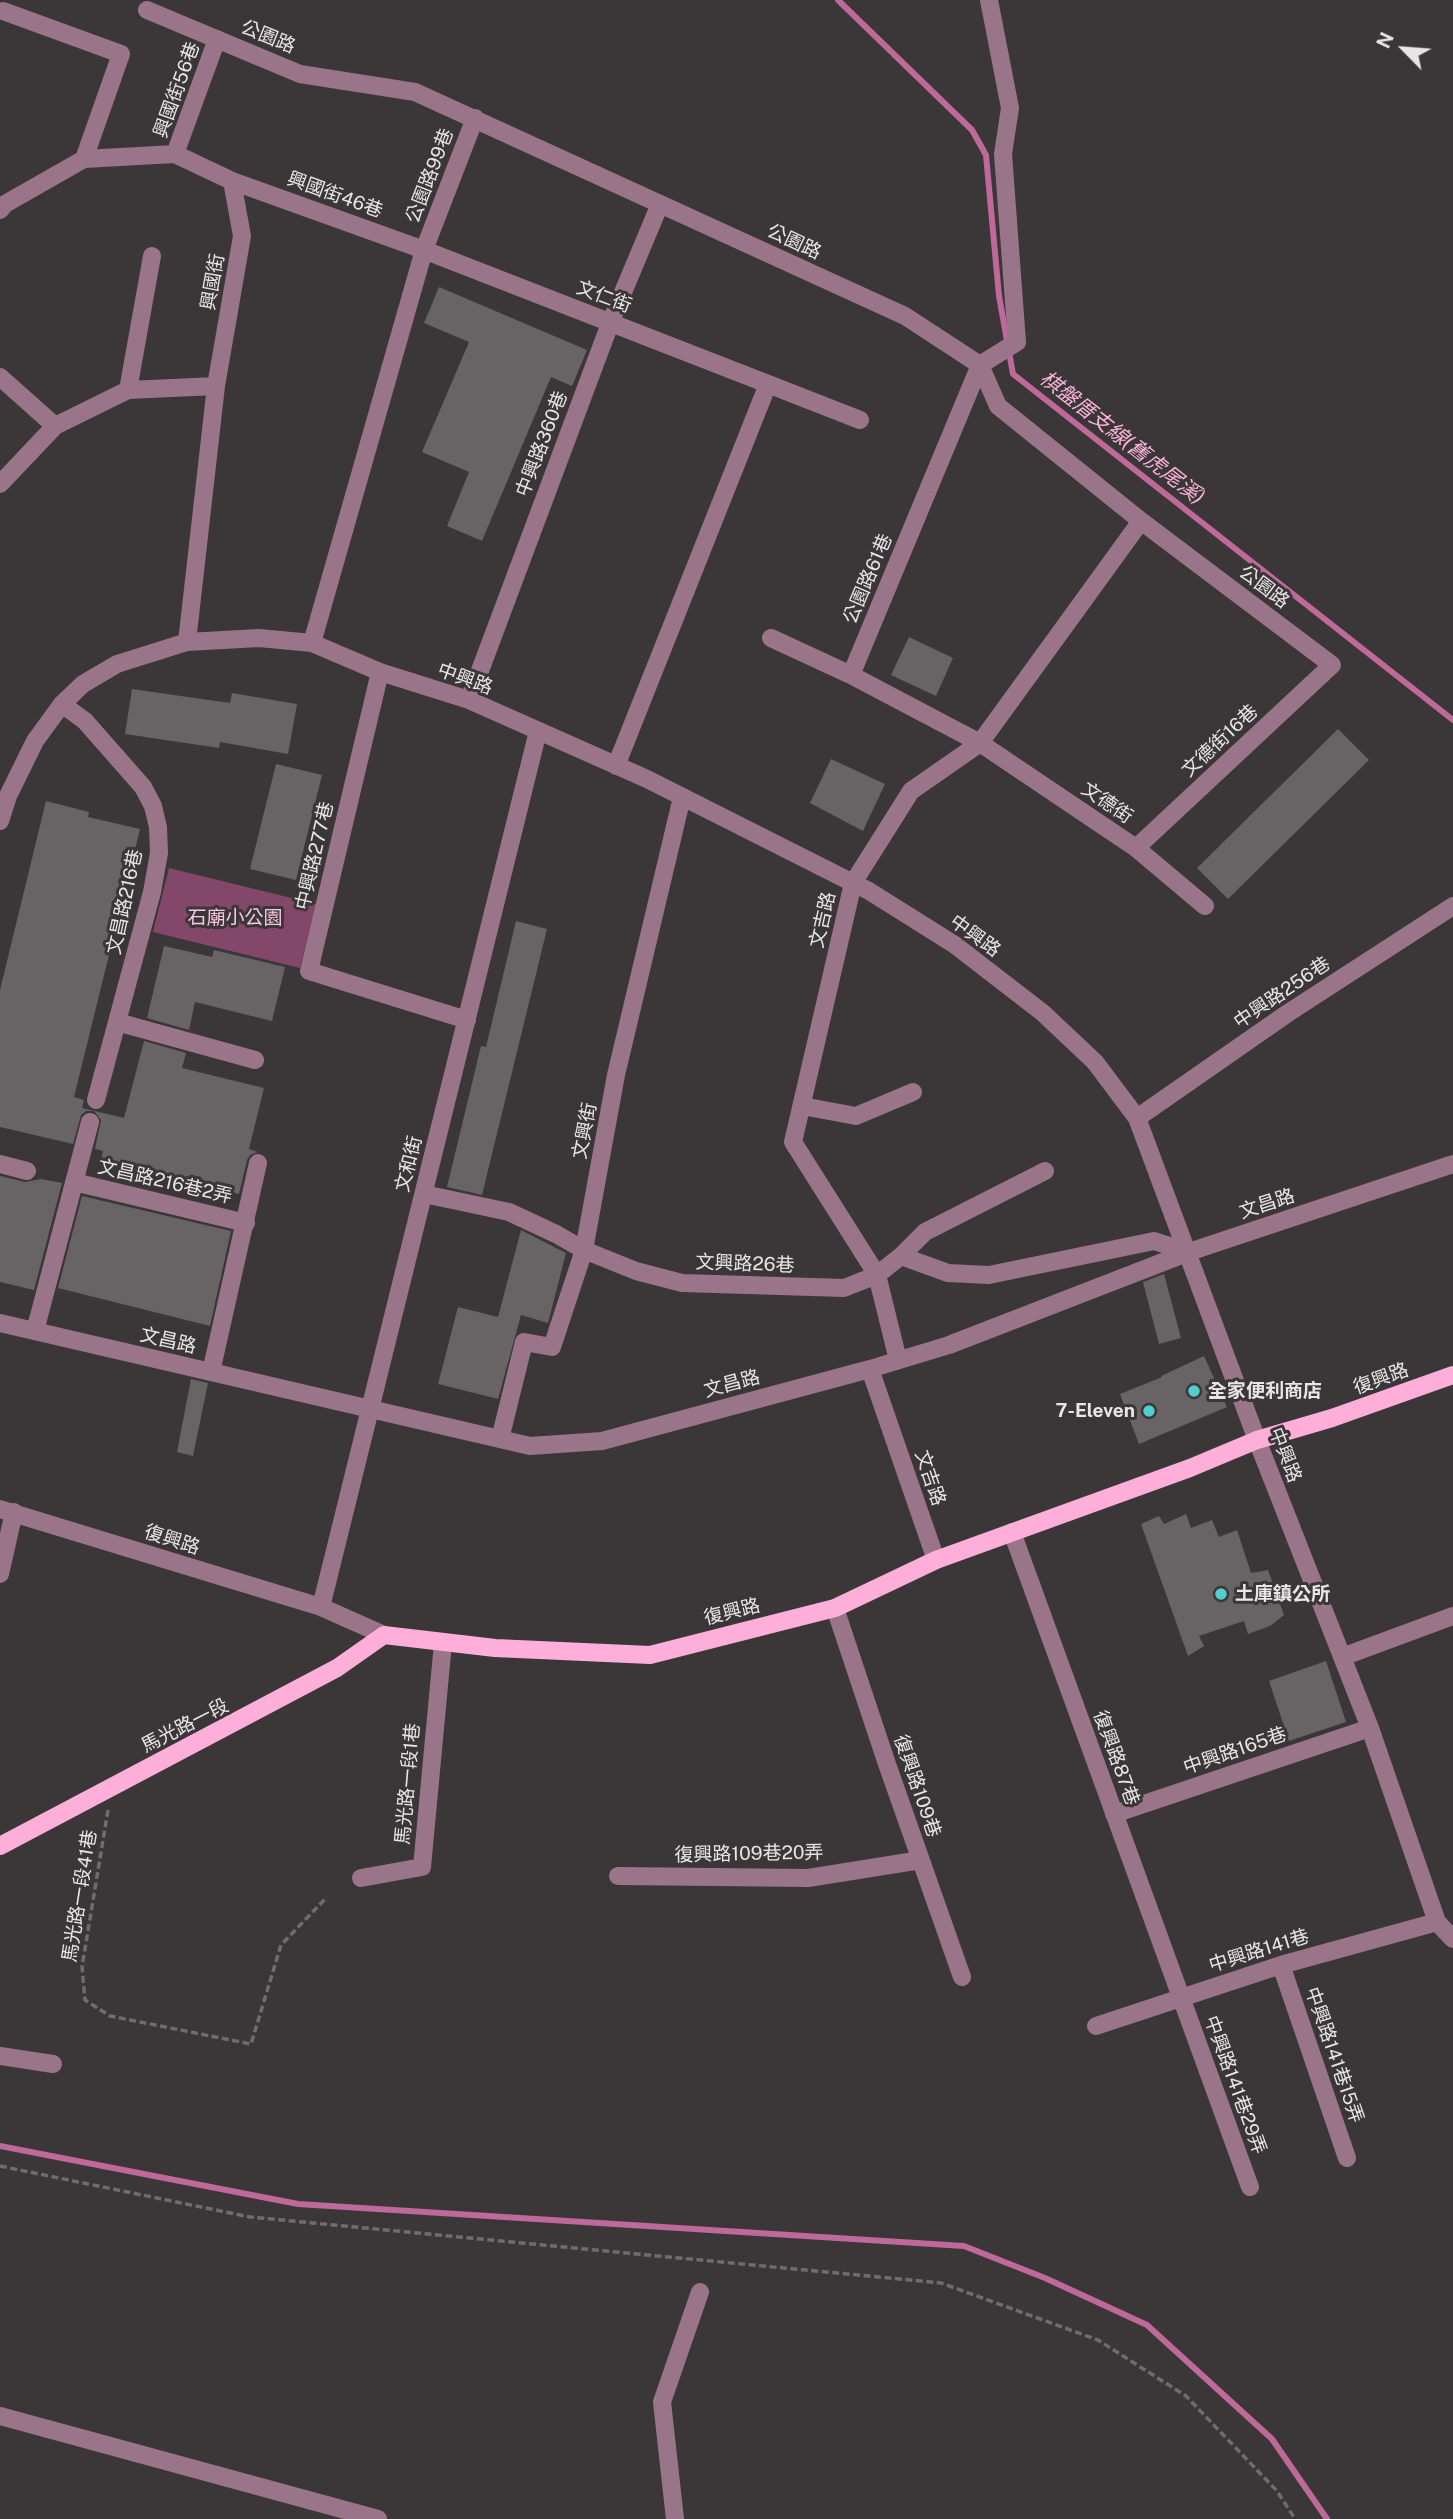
<!DOCTYPE html>
<meta charset="utf-8">
<style>
body{margin:0}
#map{position:relative;width:1453px;height:2519px;overflow:hidden;background:#3b3638;font-family:"Public Sans",sans-serif}
canvas{display:block}
.north{position:absolute;left:1369px;top:14px;width:70px;height:70px;-webkit-text-stroke:5px #3b3638;paint-order:stroke;rotate:295deg;font-size:19px;font-weight:700;line-height:28px;text-align:center;color:#e8e5e7}
.north::after{content:'';display:block;margin:auto;width:24px;height:32px;background:#e8e5e7;clip-path:polygon(50% 0,100% 100%,50% 72%,0 100%)}
</style>
<div id="map">
<canvas width="1453" height="2519"></canvas>
<div class="north">N</div>
</div>
<script>
const g = document.querySelector('canvas').getContext('2d');
g.lineJoin = 'round';
function fill(path, color) { g.fillStyle = color; g.fill(path, 'evenodd'); }
const shape = rows => new Path2D(rows.map(r => 'M' + r).join(''));
function trace(path, color, width, dash) { g.strokeStyle = color; g.lineWidth = width; g.lineCap = dash ? 'butt' : 'round'; g.setLineDash(dash || []); g.stroke(path); }
function write(font, color, halo, rows, align = 'center') {
  g.font = font + ' "Public Sans","Noto Sans TC",sans-serif'; g.lineWidth = 6; g.setLineDash([]); g.textBaseline = 'middle'; g.strokeStyle = halo; g.fillStyle = color; for (const [text, x, y, turn = 0] of rows) {
    g.save(); g.translate(x, y); g.rotate((+turn || 0) * Math.PI / 180); g.textAlign = isNaN(turn) ? turn : align; if (halo) g.strokeText(text, 0, 0); g.fillText(text, 0, 0); g.restore();
  }
}
fill(shape([
 [169,868,316,904,300,968,153,932]
]), '#824769');
trace(shape([
 [838,0,972,130,986,155,999,296,1013,374,1453,720],
 [0,2146,298,2204,964,2246,1045,2278,1147,2325,1272,2439,1327,2519]
]), '#be699a', 6);
fill(shape([
 [439,287,587,350,572,386,551,377,482,541,447,526,469,472,422,452,469,342,424,323],
 [909,637,953,658,936,696,891,675],
 [132,689,230,703,232,693,297,704,288,754,220,742,219,748,125,734],
 [1338,729,1369,760,1228,899,1197,868],
 [831,759,885,784,863,831,810,803],
 [276,764,322,775,296,880,250,869],
 [46,801,89,812,88,817,140,829,74,1097,84,1100,82,1108,124,1118,144,1041,186,1053,182,1068,264,1088,249,1149,258,1152,250,1155,247,1160,239,1194,101,1160,103,1151,95,1149,101,1120,94,1111,86,1111,81,1115,73,1144,0,1127,0,990],
 [516,921,547,929,482,1195,447,1187,481,1046,486,1047],
 [164,946,212,957,214,950,285,967,272,1021,195,1002,189,1030,147,1018],
 [0,1176,25,1182,41,1179,62,1183,34,1290,0,1282],
 [82,1196,231,1231,210,1326,58,1288],
 [521,1230,566,1253,548,1323,521,1315,498,1399,438,1384,458,1307,498,1317],
 [1164,1274,1181,1338,1159,1344,1143,1282],
 [1204,1356,1227,1407,1139,1444,1120,1394,1162,1377,1161,1376],
 [191,1379,208,1383,193,1456,177,1452],
 [1186,1514,1191,1528,1212,1520,1219,1537,1237,1530,1251,1573,1268,1570,1284,1615,1270,1626,1248,1634,1244,1621,1199,1636,1204,1646,1188,1656,1141,1524,1159,1516,1164,1524],
 [1326,1661,1346,1722,1289,1741,1269,1681]
]), '#686365');
trace(shape([
 [108,1810,82,1967,85,2000,110,2016,251,2044,281,1945,327,1897],
 [0,2166,250,2217,941,2283,1098,2340,1186,2396,1277,2491,1295,2519]
]), '#706c6e', 3.5, [7, 3.5]);
trace(shape([
 [989,0,1010,108,1003,154,1017,342,980,365,851,675,980,743,1136,848,1205,906],
 [147,10,300,74,415,92,905,316,980,365,998,406,1141,521,1332,665,1136,848],
 [3,11,121,54,84,159],
 [175,154,217,39],
 [232,181,424,250,768,384,616,766],
 [0,210,5,204,84,159,175,154,232,181,242,236,216,386,187,642],
 [0,377,55,426],
 [768,384,860,420],
 [128,390,152,256],
 [0,484,55,426,128,390,216,386],
 [771,638,851,675],
 [312,643,424,250,475,118],
 [380,672,309,971,467,1020],
 [469,700,611,321,660,204],
 [62,704,85,721,143,787,153,806,158,827,159,853,152,892,96,1100],
 [0,821,8,796,35,741,62,704,83,684,117,664,187,642,259,638,312,643,380,672,469,700,647,779,869,891,955,945,1043,1013,1095,1062,1137,1118,1257,1440,1370,1728,1437,1922,1453,1939],
 [117,1022,255,1060],
 [802,1106,856,1116,913,1092],
 [1137,1118,1288,1013,1453,906],
 [0,1164,27,1171],
 [1045,1171,925,1232,901,1256,948,1273,989,1275,1154,1241,1189,1252],
 [74,1182,246,1223],
 [424,1194,509,1212,556,1234,584,1250,636,1271,682,1283,844,1288,877,1275,901,1256],
 [0,1323,530,1446,602,1441,870,1369,949,1345,1189,1252,1453,1164],
 [35,1331,90,1122],
 [898,1360,877,1275,793,1142,853,883,911,791,980,743,1141,521],
 [870,1369,936,1560],
 [211,1372,258,1163],
 [500,1439,524,1342,552,1347,584,1250,616,1075,682,797],
 [0,1509,321,1607,384,1635],
 [1012,1532,1250,2187],
 [0,1574,14,1512],
 [321,1607,538,731],
 [835,1608,887,1764,962,1977],
 [1342,1657,1453,1616],
 [1114,1814,1370,1728],
 [618,1876,808,1878,921,1860],
 [361,1878,422,1867,443,1643],
 [1281,1965,1347,2158],
 [1096,2026,1281,1965,1437,1922],
 [0,2056,53,2064],
 [0,2416,378,2519],
 [675,2519,662,2402,700,2292]
]), '#9a7488', 18);
trace(shape([
 [0,1846,337,1668,384,1635,495,1648,650,1655,835,1608,936,1560,1190,1468,1257,1440,1332,1418,1453,1375]
]), '#fdaed9', 18);
for (const [x, y, r, color] of [
 [1194,1391,7,"#52cdce"],
 [1149,1411,7,"#52cdce"],
 [1221,1594,7,"#52cdce"]
]) { const dot = new Path2D(); dot.arc(x, y, r, 0, 2 * Math.PI); g.fillStyle = color; g.fill(dot); trace(dot, '#3b3638', 2.5); }
write('19px', '#e8e5e7', '#3b3638', [
 ["公園路",268,37,22],
 ["興國街56巷",177,90,-70],
 ["公園路99巷",430,176,-69],
 ["興國街46巷",335,195,20],
 ["公園路",794,242,25],
 ["興國街",213,282,-80],
 ["文仁街",604,297,21],
 ["中興路360巷",542,444,-69],
 ["公園路61巷",868,579,-67],
 ["公園路",1264,587,37],
 ["中興路",465,679,20],
 ["文德街16巷",1220,741,-43],
 ["文德街",1107,803,34],
 ["中興路277巷",315,856,-77],
 ["文昌路216巷",125,902,-78],
 ["文吉路",823,920,-77],
 ["中興路",975,936,36],
 ["中興路256巷",1282,993,-34],
 ["文興街",585,1131,-79],
 ["文和街",409,1164,-76],
 ["文昌路216巷2弄",165,1182,13],
 ["文昌路",1267,1204,-18],
 ["文興路26巷",745,1264,2],
 ["文昌路",168,1341,13],
 ["復興路",1381,1379,-20],
 ["文昌路",732,1384,-15],
 ["中興路",1285,1455,69],
 ["文吉路",930,1478,71],
 ["復興路",172,1540,18],
 ["復興路",732,1612,-14],
 ["馬光路一段",185,1726,-27],
 ["中興路165巷",1235,1751,-19],
 ["復興路87巷",1116,1758,70],
 ["馬光路一段1巷",408,1784,-85],
 ["復興路109巷",917,1786,71],
 ["復興路109巷20弄",749,1854,-1],
 ["馬光路一段41巷",80,1896,-81],
 ["中興路141巷",1259,1951,-17],
 ["中興路141巷15弄",1334,2055,71],
 ["中興路141巷29弄",1235,2085,70]
]);
write('19px', '#f7c8e1', '#3b3638', [
 ["石廟小公園",235,918]
]);
write('bold 19px', '#e8e5e7', '#3b3638', [
 ["全家便利商店",1208,1391],
 ["7-Eleven",1135,1411,"right"],
 ["土庫鎮公所",1235,1594]
], 'left');
write('italic 21px', '#f9b4da', '#3b3638', [
 ["棋盤厝支線(舊虎尾溪)",1122,438,38]
]);
</script>
